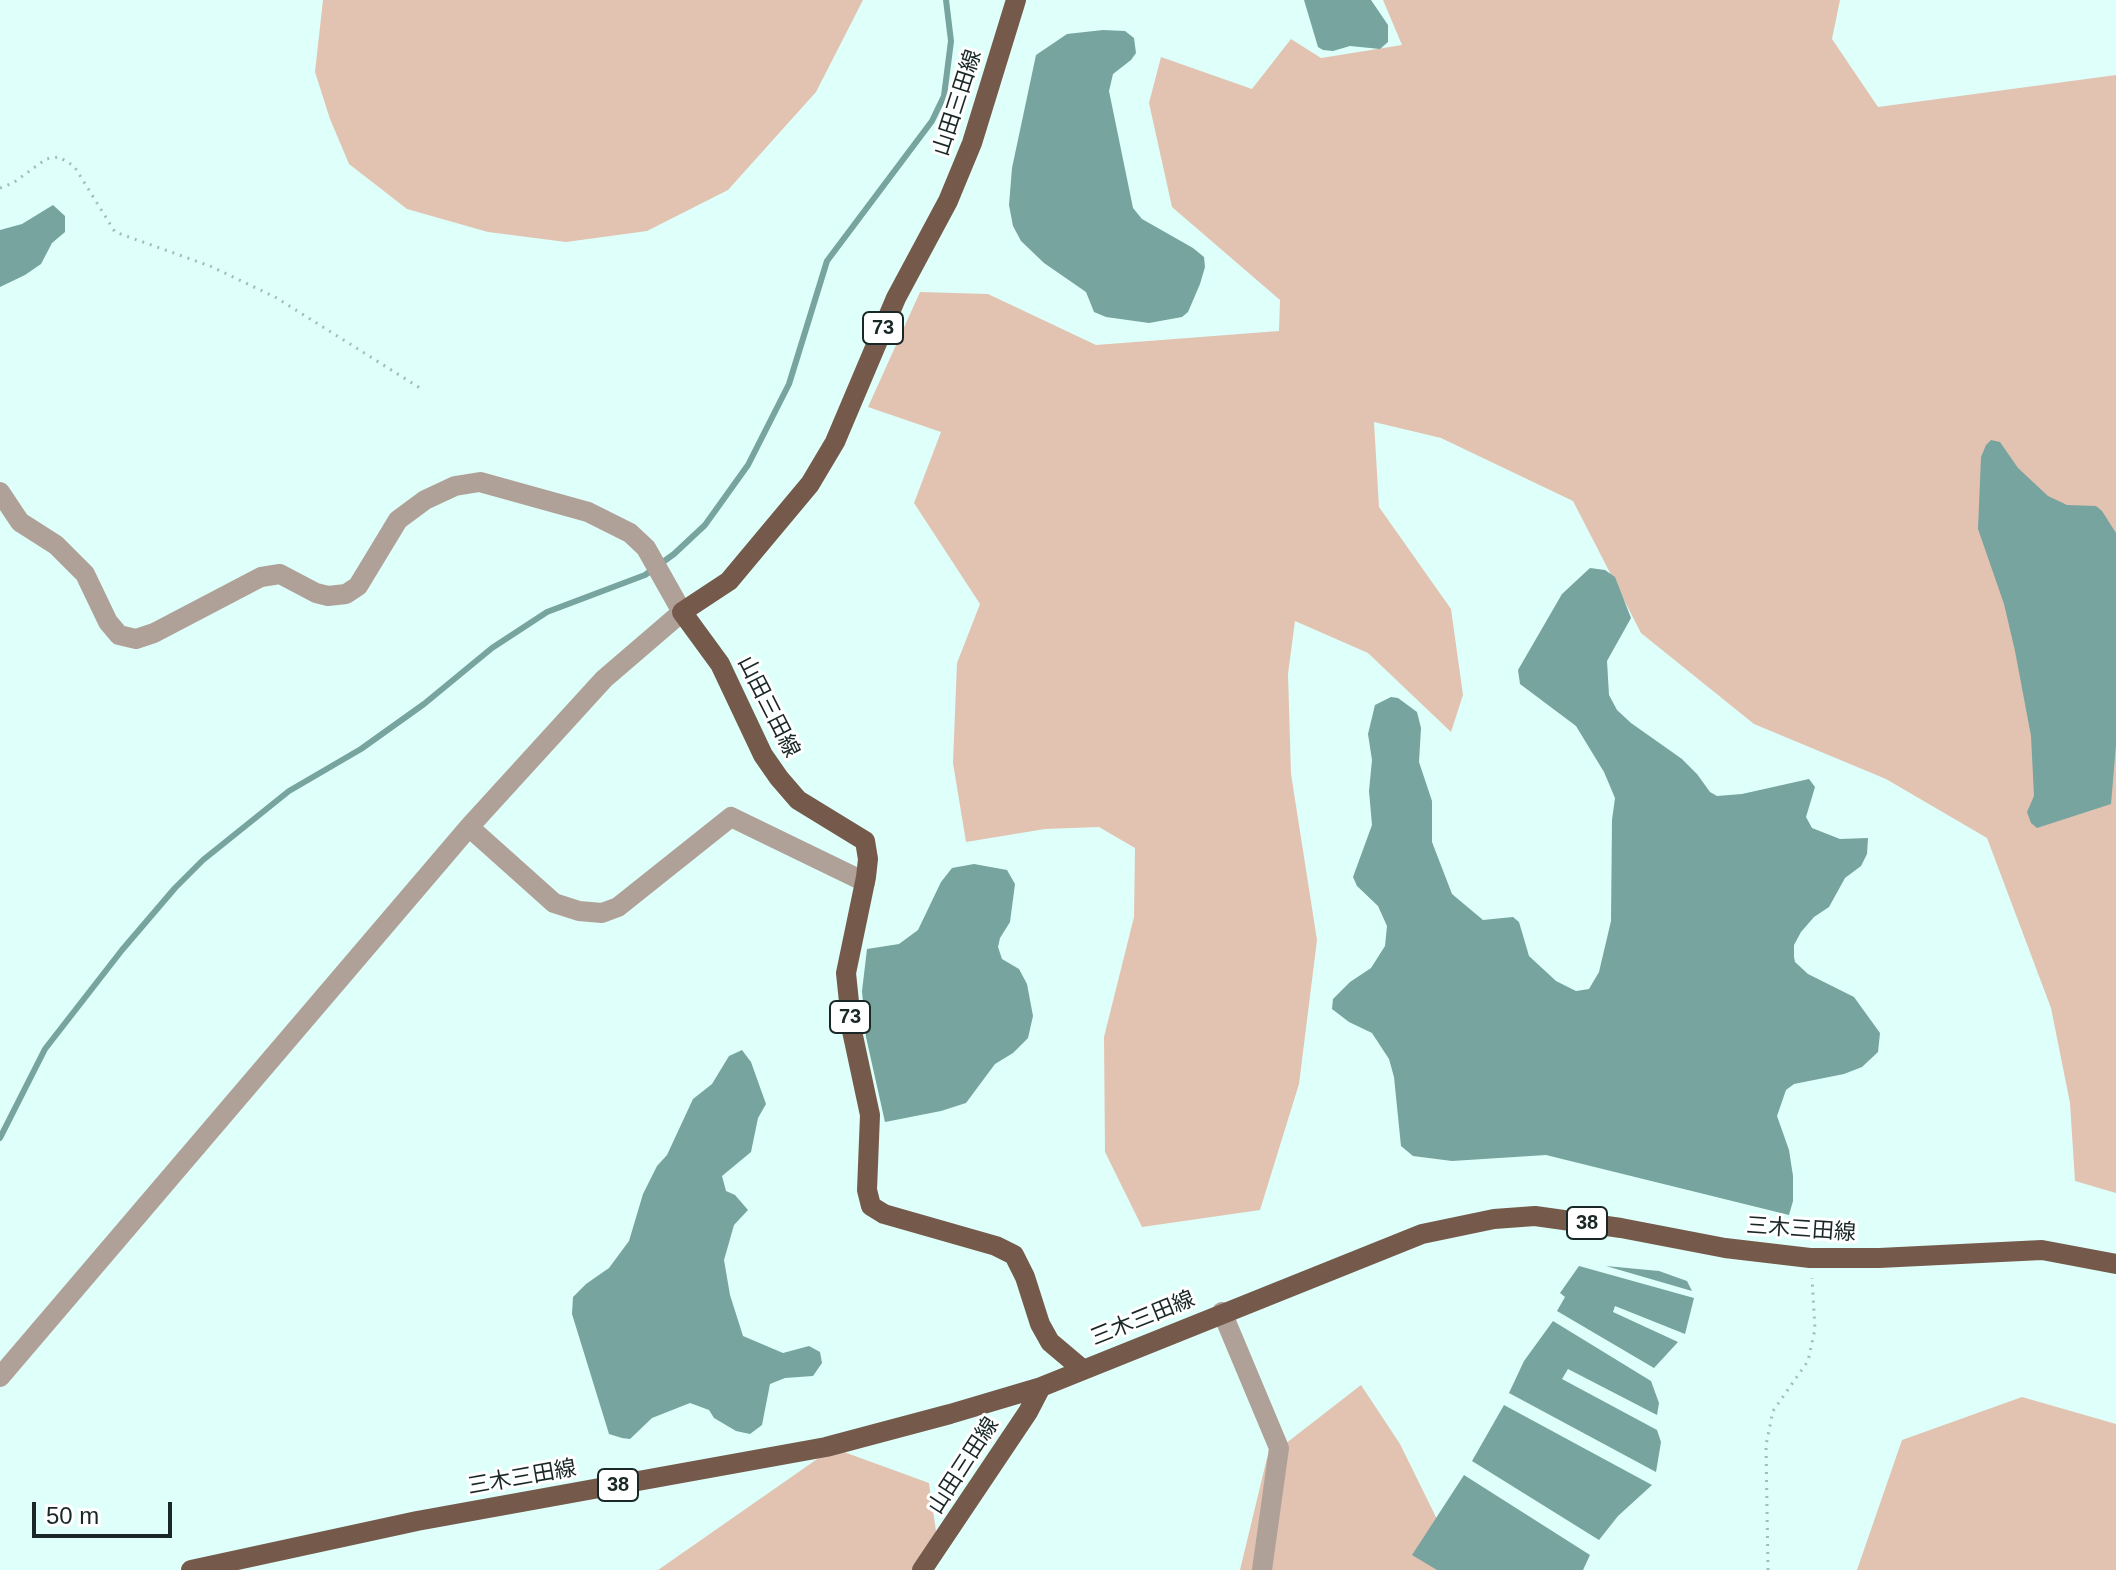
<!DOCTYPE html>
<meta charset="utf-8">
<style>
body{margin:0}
#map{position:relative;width:2116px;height:1570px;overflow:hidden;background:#defffa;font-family:Helvetica,sans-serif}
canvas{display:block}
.scale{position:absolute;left:32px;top:1502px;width:140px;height:36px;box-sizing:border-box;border:4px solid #192826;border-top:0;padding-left:10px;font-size:24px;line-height:28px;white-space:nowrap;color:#192826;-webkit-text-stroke:6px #fff;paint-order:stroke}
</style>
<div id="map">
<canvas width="2116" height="1570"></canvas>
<div class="scale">50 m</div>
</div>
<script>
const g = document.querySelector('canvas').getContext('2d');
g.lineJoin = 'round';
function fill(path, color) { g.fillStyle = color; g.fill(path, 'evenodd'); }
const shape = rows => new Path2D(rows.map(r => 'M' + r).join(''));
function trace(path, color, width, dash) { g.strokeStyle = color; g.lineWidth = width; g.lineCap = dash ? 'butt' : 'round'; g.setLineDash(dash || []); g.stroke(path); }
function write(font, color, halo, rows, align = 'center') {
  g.font = font + ' Helvetica,"Noto Sans JP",sans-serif'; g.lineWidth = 6; g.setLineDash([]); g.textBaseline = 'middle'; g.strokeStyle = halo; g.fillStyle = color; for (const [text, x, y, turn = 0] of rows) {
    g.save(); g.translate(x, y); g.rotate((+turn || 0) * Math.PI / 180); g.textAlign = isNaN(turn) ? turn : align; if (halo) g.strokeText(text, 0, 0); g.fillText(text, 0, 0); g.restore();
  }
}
fill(shape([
 [323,0,863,0,816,92,728,190,647,231,566,242,488,232,407,209,349,164,330,119,315,72],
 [1383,0,1840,0,1832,39,1878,107,2116,75,2116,1193,2075,1181,2070,1103,2051,1008,1987,838,1886,779,1754,724,1641,633,1573,501,1441,438,1374,422,1379,507,1451,609,1463,695,1451,732,1368,653,1295,621,1288,674,1291,774,1317,940,1299,1084,1260,1210,1142,1227,1105,1152,1104,1037,1134,917,1135,848,1099,827,1045,829,966,842,953,763,957,663,980,604,914,503,941,432,868,407,920,292,988,294,1096,345,1279,331,1280,300,1172,207,1149,103,1161,57,1252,89,1291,39,1321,58,1402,45],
 [1361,1385,1400,1444,1462,1570,1240,1570,1267,1458],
 [2022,1397,2116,1424,2116,1570,1857,1570,1902,1440],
 [833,1448,929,1483,937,1538,923,1570,658,1570]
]), '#e2c3b2');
fill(shape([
 [1304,0,1371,0,1388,25,1388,42,1380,49,1350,46,1333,51,1323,50,1318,47],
 [1103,30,1125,31,1134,38,1136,53,1131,60,1113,74,1109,91,1133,208,1142,219,1193,248,1204,257,1205,267,1200,284,1188,312,1182,317,1149,323,1106,317,1094,312,1086,292,1044,263,1021,241,1013,226,1009,205,1012,168,1036,55,1067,34],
 [53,205,65,216,65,232,52,243,41,264,25,275,0,287,0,230,22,224],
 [1991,440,2000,442,2018,468,2048,496,2067,505,2096,506,2102,511,2116,533,2116,745,2111,804,2037,828,2031,823,2027,812,2034,796,2031,736,2015,651,2004,604,1978,529,1981,457,1986,445],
 [1590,568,1605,570,1615,577,1631,618,1607,661,1609,695,1617,710,1631,723,1682,759,1697,774,1710,792,1717,796,1742,794,1809,779,1815,787,1806,817,1812,828,1840,839,1868,838,1867,854,1861,866,1845,878,1829,907,1814,917,1801,932,1794,945,1794,957,1795,962,1808,974,1854,997,1880,1033,1878,1052,1862,1067,1844,1074,1794,1084,1786,1090,1777,1116,1789,1150,1793,1176,1793,1201,1789,1215,1546,1155,1452,1161,1413,1156,1401,1146,1394,1077,1389,1059,1372,1033,1349,1022,1332,1009,1333,999,1350,982,1371,968,1385,946,1387,926,1378,906,1357,886,1353,877,1372,825,1369,791,1372,760,1368,734,1375,705,1391,697,1398,698,1417,712,1421,728,1419,762,1432,801,1432,842,1452,894,1483,920,1513,917,1519,922,1529,956,1556,981,1576,991,1589,989,1599,972,1611,921,1612,820,1615,798,1604,772,1576,726,1520,684,1518,670,1562,594],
 [974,864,1007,870,1015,884,1010,922,1000,938,998,947,1002,959,1019,969,1027,984,1033,1016,1028,1038,1013,1053,995,1064,966,1103,941,1111,885,1122,866,1037,862,991,867,949,899,944,918,930,941,882,952,868],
 [742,1050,751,1062,766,1104,758,1118,751,1152,722,1176,726,1191,735,1195,748,1210,734,1225,724,1260,730,1295,743,1336,783,1353,809,1346,820,1352,822,1363,813,1376,785,1378,770,1384,762,1425,750,1434,736,1431,714,1418,709,1410,690,1403,652,1418,630,1439,622,1438,609,1434,572,1314,573,1297,586,1284,609,1268,629,1241,643,1194,657,1166,667,1155,693,1099,712,1084,729,1056],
 [1579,1266,1694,1298,1685,1334,1615,1306,1613,1312,1678,1342,1654,1368,1557,1311,1565,1297,1560,1293],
 [1606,1266,1659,1271,1687,1281,1692,1291],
 [1553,1321,1651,1381,1659,1403,1657,1415,1568,1369,1562,1379,1657,1430,1661,1442,1656,1472,1509,1393,1524,1361],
 [1504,1405,1652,1485,1618,1516,1599,1540,1472,1461],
 [1464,1475,1590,1555,1583,1570,1437,1570,1412,1555]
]), '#77a49e');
trace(shape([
 [0,1138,45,1049,122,950,175,888,203,860,289,791,361,749,424,704,492,648,547,612,645,575,674,554,705,525,748,465,789,384,827,261,932,121,944,96,951,41,946,0]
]), '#77a49e', 6);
trace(shape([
 [0,188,13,183,46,159,59,157,74,166,115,232,210,266,275,297,420,388],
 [1768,1570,1766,1445,1773,1411,1808,1361,1815,1329,1812,1278]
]), '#a2bdb9', 3, [2, 6]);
trace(shape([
 [0,492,20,522,56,545,85,574,108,622,119,635,136,639,154,633,261,577,280,574,316,593,328,596,346,594,358,586,398,520,425,500,455,486,480,482,588,512,630,533,646,548,682,612,604,679,469,827,0,1377],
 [469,827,554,903,579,911,602,913,618,907,731,817,865,882],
 [1222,1312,1279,1448,1262,1570]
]), '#b0a198', 20);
trace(shape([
 [1016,0,972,143,948,201,896,298,835,442,810,484,729,581,682,612,720,664,763,755,779,778,798,800,865,841,868,859,866,877,846,973,852,1031,870,1115,867,1190,871,1206,884,1214,996,1246,1014,1255,1025,1277,1040,1324,1050,1342,1082,1369],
 [191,1570,417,1521,826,1447,950,1414,1041,1387,1422,1234,1494,1219,1535,1216,1621,1228,1725,1248,1810,1258,1879,1258,2042,1250,2116,1264],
 [922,1570,1028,1412,1041,1387]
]), '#755a4c', 20);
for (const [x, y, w] of [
 [883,328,40],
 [850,1017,40],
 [1587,1223,40],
 [618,1485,40]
]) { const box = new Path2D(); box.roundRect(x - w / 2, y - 16, w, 32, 6); g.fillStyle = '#fff'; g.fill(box); trace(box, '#192826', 2); }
write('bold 20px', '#192826', null, [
 ["73",883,328],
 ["73",850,1017],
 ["38",1587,1223],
 ["38",618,1485]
]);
write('22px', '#192826', '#fff', [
 ["山田三田線",958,103,-72],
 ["山田三田線",768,707,63],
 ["三木三田線",1801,1230,4],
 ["三木三田線",1143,1319,-22],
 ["山田三田線",964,1466,-57],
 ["三木三田線",522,1478,-10]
]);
</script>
